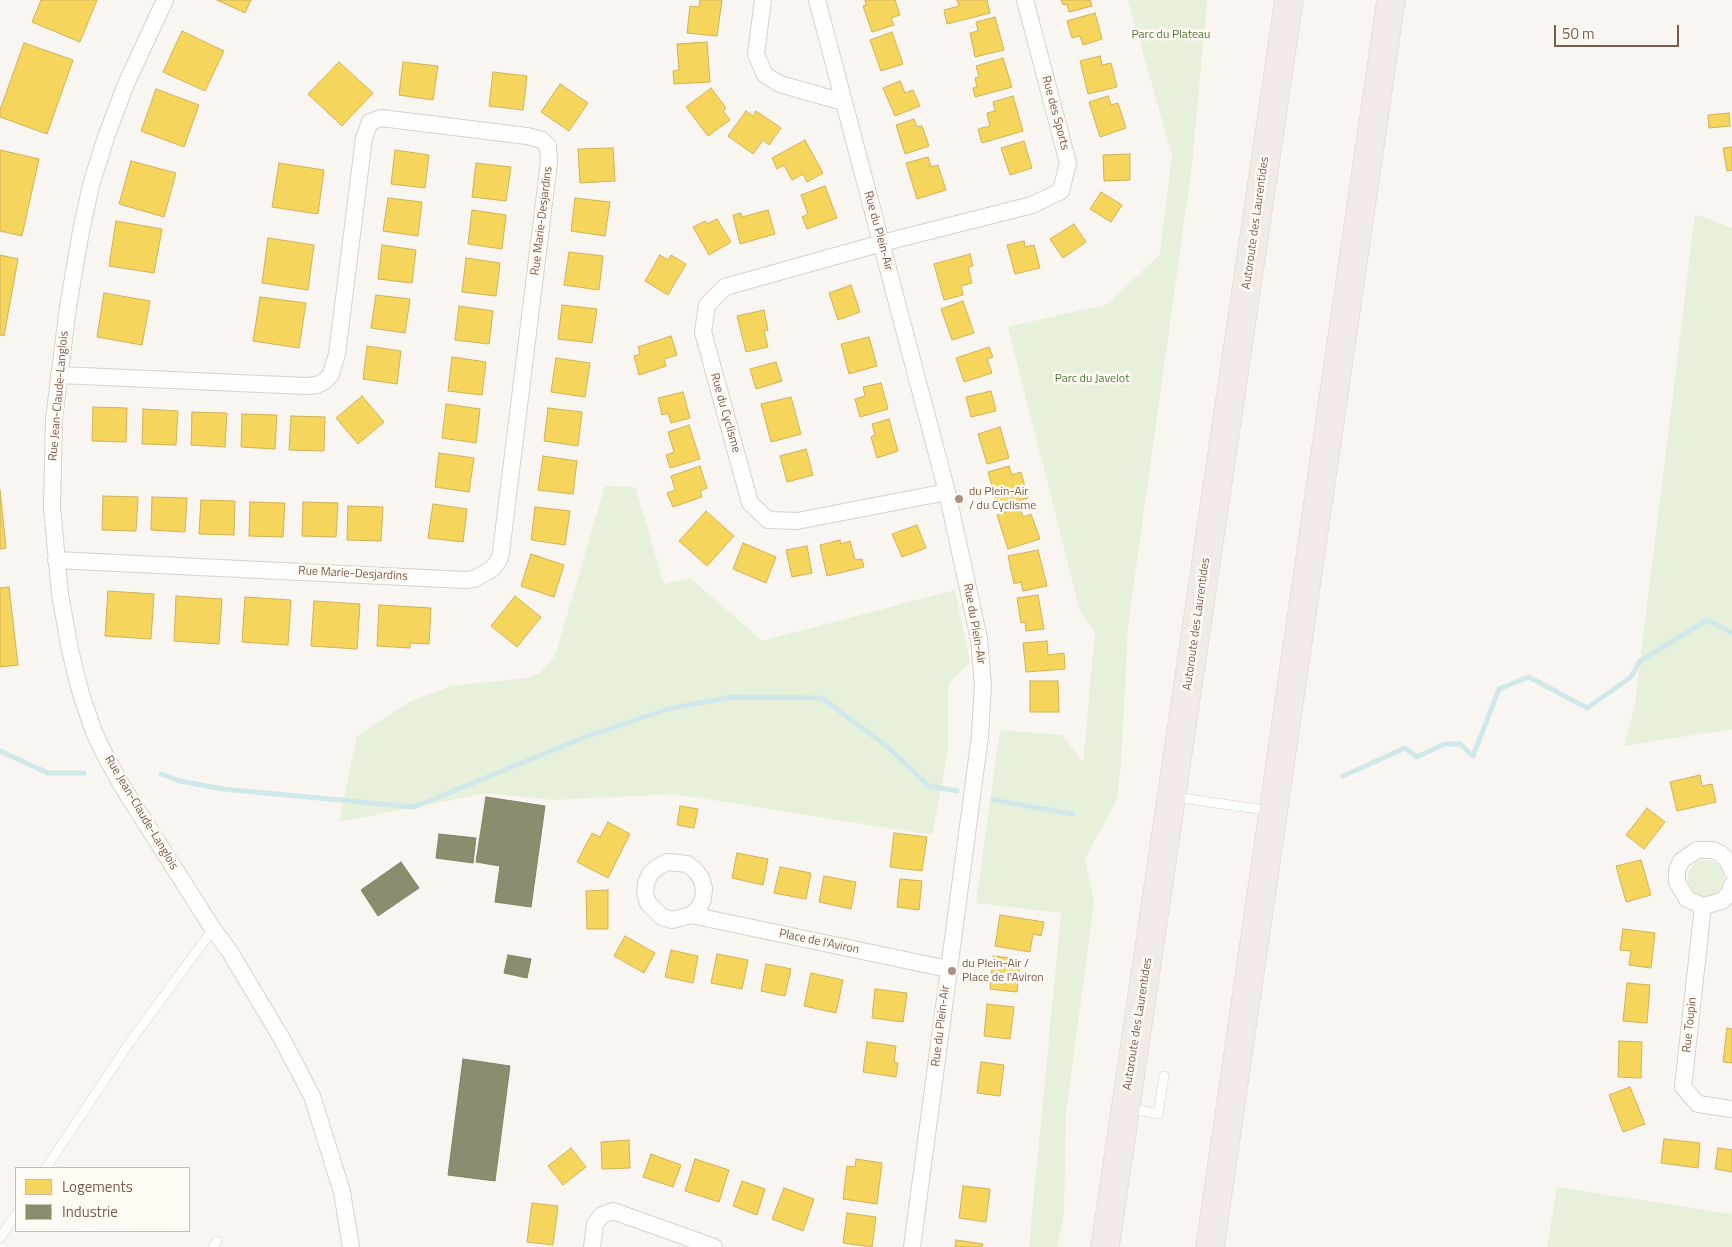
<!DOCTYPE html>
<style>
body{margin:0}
#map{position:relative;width:1732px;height:1247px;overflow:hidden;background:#f9f5f0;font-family:"Titillium Web",sans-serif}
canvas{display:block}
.legend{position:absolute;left:15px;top:1167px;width:175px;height:65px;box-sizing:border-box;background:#fffaf3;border:1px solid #cabbb1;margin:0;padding:6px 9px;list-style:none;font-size:15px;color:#7a5c4d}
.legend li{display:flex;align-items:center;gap:10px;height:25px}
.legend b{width:25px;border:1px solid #cabbb1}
.scale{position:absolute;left:1554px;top:25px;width:125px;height:22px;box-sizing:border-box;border:2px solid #7a5c4d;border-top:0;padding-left:6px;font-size:15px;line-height:18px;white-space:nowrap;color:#7a5c4d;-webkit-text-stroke:4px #fffaf3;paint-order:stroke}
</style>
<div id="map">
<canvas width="1732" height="1247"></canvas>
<ul class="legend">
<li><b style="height:14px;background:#f6d55c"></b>Logements</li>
<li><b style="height:14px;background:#8c8c6e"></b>Industrie</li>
</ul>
<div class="scale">50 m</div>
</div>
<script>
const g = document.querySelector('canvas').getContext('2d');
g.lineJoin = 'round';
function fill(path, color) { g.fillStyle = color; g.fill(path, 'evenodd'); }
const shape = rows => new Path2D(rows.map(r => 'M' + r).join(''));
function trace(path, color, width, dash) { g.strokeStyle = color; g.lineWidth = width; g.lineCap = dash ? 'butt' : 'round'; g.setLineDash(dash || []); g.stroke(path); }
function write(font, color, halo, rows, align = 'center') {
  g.font = font + ' "Titillium Web",sans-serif'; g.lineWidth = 5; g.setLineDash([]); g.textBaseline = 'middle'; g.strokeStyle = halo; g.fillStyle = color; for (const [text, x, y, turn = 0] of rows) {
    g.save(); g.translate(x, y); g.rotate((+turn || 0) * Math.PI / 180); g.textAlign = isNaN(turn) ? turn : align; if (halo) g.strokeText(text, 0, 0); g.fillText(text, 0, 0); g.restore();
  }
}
fill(shape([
 [1128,0,1207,0,1192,164,1128,626,1121,764,1117,800,1085,858,1094,903,1066,1112,1064,1214,1057,1247,1029,1247,1061,913,976,903,1000,730,1063,735,1083,763,1095,632,1080,611,1008,327,1108,304,1160,254,1172,155],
 [1695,214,1732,228,1732,729,1624,746,1635,704],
 [605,486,635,487,664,584,690,578,762,641,955,590,970,662,948,684,948,751,932,835,675,794,554,800,487,793,339,822,357,736,409,702,451,686,526,678,539,674,555,656],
 '1688 878a18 18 0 1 1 36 0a18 18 0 1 1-36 0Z',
 [1557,1187,1732,1214,1732,1247,1547,1247]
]), '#e7f0db');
const homes = shape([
 [41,0,97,0,80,42,32,22,41,0],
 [217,0,251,0,245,13,217,0],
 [700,0,722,0,717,36,687,33,690,6,699,7,700,0],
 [865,0,895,0,900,15,891,18,894,25,872,32,863,6,866,5,865,0],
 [957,0,987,0,990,13,947,24,944,10,959,6,957,0],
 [1061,0,1090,0,1092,6,1069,12,1067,4,1063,5,1061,0],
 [1095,13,1102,39,1083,45,1080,36,1072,38,1067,21,1095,13],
 [995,17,1004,50,975,57,970,33,978,31,976,22,995,17],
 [182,31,224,51,205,91,163,72,182,31],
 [892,32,903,64,881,71,870,40,892,32],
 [707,42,710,82,674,84,673,71,679,70,677,44,707,42],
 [24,43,73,60,47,134,0,117,0,110,24,43],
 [1100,56,1102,65,1111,63,1117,87,1088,94,1080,61,1100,56],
 [1003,58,1012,87,975,97,973,88,977,87,975,78,979,77,976,66,1003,58],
 [339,62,373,93,342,126,308,94,339,62],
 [403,62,438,66,433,100,399,95,403,62],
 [493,72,527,76,523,110,489,106,493,72],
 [900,81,905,93,913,90,920,106,895,116,883,88,900,81],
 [560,84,588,103,569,131,541,112,560,84],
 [711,88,726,108,723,111,730,120,708,136,686,107,711,88],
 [156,89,199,105,184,147,141,131,156,89],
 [1013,96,1023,131,982,143,978,129,990,126,987,113,995,111,993,102,1013,96],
 [1108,96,1111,105,1118,103,1126,128,1100,137,1089,102,1108,96],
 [746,111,753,116,756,111,781,128,769,145,763,140,753,154,728,136,746,111],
 [1729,113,1730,126,1709,128,1708,115,1729,113],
 [914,119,917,127,922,126,929,146,905,154,896,125,914,119],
 [805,140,823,173,807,182,803,174,792,180,784,165,777,169,772,158,805,140],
 [1024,141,1032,168,1010,175,1001,148,1024,141],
 [1732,147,1732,170,1727,171,1723,148,1732,147],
 [613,148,615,181,580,183,578,149,613,148],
 [0,150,39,159,22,236,0,231,0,150],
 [395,150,429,155,425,188,391,184,395,150],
 [1130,154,1130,180,1104,181,1103,155,1130,154],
 [928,157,931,167,938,165,946,190,917,199,906,163,928,157],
 [131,161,176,173,164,217,119,204,131,161],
 [279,163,324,170,318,214,272,207,279,163],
 [476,163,511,167,506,201,472,197,476,163],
 [825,186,837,218,807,229,802,217,808,214,801,195,825,186],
 [1101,192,1122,205,1111,222,1090,209,1101,192],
 [388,198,422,202,418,236,383,231,388,198],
 [575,198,610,202,605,236,571,231,575,198],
 [472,210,506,215,502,249,468,244,472,210],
 [768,210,775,234,740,244,733,215,741,213,742,217,768,210],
 [717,219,731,242,709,255,693,227,705,221,707,224,717,219],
 [116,221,162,229,154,273,109,266,116,221],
 [1074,224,1086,242,1063,258,1050,239,1074,224],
 [268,238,314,245,308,290,262,283,268,238],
 [1024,241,1025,247,1034,245,1040,268,1015,274,1007,245,1024,241],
 [382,245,416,250,412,283,378,279,382,245],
 [569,252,603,256,599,290,564,285,569,252],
 [970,254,973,266,968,267,972,283,961,286,963,295,944,300,934,264,970,254],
 [0,255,18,259,4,336,0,335,0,255],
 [660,255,668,260,671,255,686,264,668,295,645,281,660,255],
 [466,258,500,263,496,296,462,292,466,258],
 [851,285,860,312,838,320,829,293,851,285],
 [104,293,150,301,142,345,97,337,104,293],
 [376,295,410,299,405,333,371,328,376,295],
 [260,297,306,303,299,348,253,341,260,297],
 [963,301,974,333,952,340,941,309,963,301],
 [562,305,597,309,592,343,558,339,562,305],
 [459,306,493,311,489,344,455,340,459,306],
 [764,310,768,330,764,331,768,347,746,352,737,316,764,310],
 [671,336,677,355,664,359,666,366,639,375,634,356,640,354,638,347,671,336],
 [869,337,877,366,849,374,841,344,869,337],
 [367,346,401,351,397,384,363,379,367,346],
 [989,347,993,357,987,359,992,373,964,382,956,358,989,347],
 [452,357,486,362,482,395,448,391,452,357],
 [556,358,590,363,585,397,551,392,556,358],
 [776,362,782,381,756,389,750,369,776,362],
 [881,383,888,409,860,417,855,399,865,396,863,387,881,383],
 [991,391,996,411,971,417,966,397,991,391],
 [683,392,690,418,671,423,668,413,662,415,658,398,683,392],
 [362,396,384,422,358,444,336,418,362,396],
 [791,397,801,434,771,442,761,404,791,397],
 [446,404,480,409,476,443,442,438,446,404],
 [93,407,127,408,126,442,92,441,93,407],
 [548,408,582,412,578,446,544,441,548,408],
 [143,409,178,411,176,445,142,444,143,409],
 [192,412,227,413,225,447,191,445,192,412],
 [242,414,277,415,275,449,241,447,242,414],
 [291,416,325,417,324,451,289,450,291,416],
 [889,419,898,451,877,458,871,437,875,435,872,424,889,419],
 [689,425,700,459,670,468,666,455,674,452,668,432,689,425],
 [1000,427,1009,458,987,464,978,434,1000,427],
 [806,449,813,475,787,482,780,456,806,449],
 [439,453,474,458,469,492,435,487,439,453],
 [543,456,577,461,573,494,538,490,543,456],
 [700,466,707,488,700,491,702,497,673,507,667,493,675,490,671,476,700,466],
 [1009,466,1012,475,1021,472,1028,498,998,507,988,472,1009,466],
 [0,490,6,548,0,549,0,490],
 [103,496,138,497,136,531,102,530,103,496],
 [152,497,187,498,185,532,151,530,152,497],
 [201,500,235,501,234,535,199,534,201,500],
 [250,502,285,503,283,537,249,536,250,502],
 [303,502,338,503,336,537,302,536,303,502],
 [433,504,467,509,463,542,428,538,433,504],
 [348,506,383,507,381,541,347,540,348,506],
 [535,507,570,511,565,545,531,540,535,507],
 [1020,507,1023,517,1031,514,1040,539,1008,549,997,515,1020,507],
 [706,511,734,536,707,566,679,541,706,511],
 [917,525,926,548,902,557,892,534,917,525],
 [840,540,841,544,850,541,855,560,862,559,864,567,827,576,820,545,840,540],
 [743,543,776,557,766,583,733,569,743,543],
 [807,546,812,573,792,577,786,550,807,546],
 [1038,550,1047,586,1023,591,1021,582,1014,584,1008,556,1038,550],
 [531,554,564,565,554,597,521,586,531,554],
 [9,587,18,665,0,667,0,588,9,587],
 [108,591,154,594,151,639,105,636,108,591],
 [1038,595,1044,629,1026,631,1025,622,1021,623,1017,598,1038,595],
 [176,596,222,599,219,644,174,641,176,596],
 [515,596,541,617,517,647,491,626,515,596],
 [245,597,291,600,288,645,242,642,245,597],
 [314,601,360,604,357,649,311,646,314,601],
 [379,605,431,608,429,644,410,643,410,648,377,646,379,605],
 [1047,641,1048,655,1064,653,1065,669,1026,672,1023,643,1047,641],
 [1030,681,1058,681,1059,712,1030,712,1030,681],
 [1700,775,1702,786,1712,784,1716,802,1677,811,1670,782,1700,775],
 [680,806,698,809,694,828,677,825,680,806],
 [1647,808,1665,822,1644,849,1626,835,1647,808],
 [608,822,630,834,608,878,577,862,592,833,600,837,608,822],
 [894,833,927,837,922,871,890,867,894,833],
 [737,853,768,859,763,885,732,878,737,853],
 [1641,860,1651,895,1626,902,1616,866,1641,860],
 [780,867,811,873,806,899,774,893,780,867],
 [824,876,856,882,851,909,819,902,824,876],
 [900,879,922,881,919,910,897,907,900,879],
 [608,890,608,929,587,929,586,891,608,890],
 [1000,915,1044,922,1041,936,1033,934,1030,952,995,946,1000,915],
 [1623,929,1655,933,1651,968,1629,965,1631,951,1620,950,1623,929],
 [625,936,655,953,644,973,614,956,625,936],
 [671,950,698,956,693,983,665,977,671,950],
 [717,954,748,960,742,989,711,983,717,954],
 [993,956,1020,959,1017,992,990,989,993,956],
 [766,964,791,969,785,996,761,991,766,964],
 [811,973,843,980,836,1013,804,1006,811,973],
 [1627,983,1650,985,1647,1023,1623,1021,1627,983],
 [875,989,907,993,903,1022,872,1018,875,989],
 [987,1004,1014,1007,1010,1039,984,1036,987,1004],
 [1727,1028,1732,1029,1732,1063,1723,1062,1727,1028],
 [1619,1041,1642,1042,1641,1078,1618,1077,1619,1041],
 [867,1042,896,1046,894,1062,898,1063,896,1077,863,1072,867,1042],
 [981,1062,1004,1065,1000,1096,977,1093,981,1062],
 [1630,1087,1645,1124,1623,1132,1609,1095,1630,1087],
 [1664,1139,1700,1143,1698,1168,1661,1163,1664,1139],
 [629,1140,630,1168,602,1169,601,1142,629,1140],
 [571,1148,586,1167,563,1185,548,1166,571,1148],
 [1718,1148,1732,1150,1732,1172,1715,1169,1718,1148],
 [651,1154,681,1165,673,1187,643,1177,651,1154],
 [695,1159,729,1170,719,1202,685,1191,695,1159],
 [856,1159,882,1163,877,1204,843,1199,847,1166,855,1167,856,1159],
 [742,1181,765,1189,757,1215,733,1206,742,1181],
 [963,1186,990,1189,986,1222,959,1218,963,1186],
 [784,1188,814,1199,803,1231,772,1219,784,1188],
 [532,1203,558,1206,553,1245,527,1242,532,1203],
 [847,1213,876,1217,872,1247,843,1243,847,1213],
 [956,1240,983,1244,982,1247,955,1247,956,1240]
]);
fill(homes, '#f6d55c');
trace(homes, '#d1b158', 1);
const industry = shape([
 [486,797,545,806,531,907,495,902,500,866,476,862,486,797],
 [439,834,476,838,473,863,436,858,439,834],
 [401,862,419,888,378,916,361,890,401,862],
 [508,955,531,959,527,978,504,973,508,955],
 [463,1059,510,1066,495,1181,448,1175,463,1059]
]);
fill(industry, '#8c8c6e');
trace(industry, '#877e64', 1);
trace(shape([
 [0,751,48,773,84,773],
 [161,774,180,781,223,789,414,807,583,738,667,709,732,697,822,698,889,748,929,786,957,791],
 [1343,776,1405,748,1417,757,1444,744,1460,744,1473,756,1499,689,1529,677,1587,708,1631,677,1640,661,1707,620,1732,633],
 [993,800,1073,814]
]), '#d0e8ea', 5);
const service = shape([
 [1175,797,1271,811],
 [1129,1108,1158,1114,1164,1076],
 [46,1168,130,1042,213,929],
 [0,1238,16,1214],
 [213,1247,217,1241]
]);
const minor = shape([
 [165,0,126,84,106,137,91,185,81,231,68,307,54,419,52,507,60,594,70,650,81,694,94,732,105,755,122,786,213,929,230,952,282,1039,312,1096,342,1192,351,1247],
 [763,0,756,54,765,75,780,84,843,102],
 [817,0,947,492,979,639,983,685,980,736,912,1247],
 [947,492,797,521,768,520,750,503,703,332,707,305,725,287,882,243,1032,205,1061,191,1068,163,1025,0],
 [56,560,465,580,474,579,492,569,499,560,501,552,549,162,548,146,542,140,527,136,381,118,370,122,364,138,337,354,331,374,326,380,317,385,306,386,59,375],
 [1732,871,1728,861,1721,854,1713,850,1697,850,1681,861,1677,870,1677,882,1687,899,1703,906,1722,901,1729,894,1732,885],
 [1703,906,1683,1087,1698,1104,1732,1109],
 [691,915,699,908,703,899,704,888,701,878,695,870,687,864,667,862,658,867,650,874,646,883,645,893,648,903,662,917,672,920,691,915,948,969],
 [592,1247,595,1224,602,1215,613,1211,714,1247]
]);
const motorway = shape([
 [1105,1247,1289,0],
 [1210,1247,1391,0]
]);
trace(service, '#d7d1cb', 10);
trace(minor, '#d7d1cb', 18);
trace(motorway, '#dad1cc', 29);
trace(service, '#fefefd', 9);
trace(minor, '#fefefd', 16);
trace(motorway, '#f2eae7', 28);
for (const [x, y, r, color] of [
 [959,499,5,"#a69286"],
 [952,971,5,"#a69286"]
]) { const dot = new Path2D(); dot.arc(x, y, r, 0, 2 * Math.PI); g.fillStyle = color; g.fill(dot); trace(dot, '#fffaf3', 2); }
write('12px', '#537a41', '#fffaf3', [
 ["Parc du Plateau",1171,35],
 ["Parc du Javelot",1092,379]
]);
write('12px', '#7a5c4d', '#fffaf3', [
 ["Rue des Sports",1055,113,75],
 ["Rue Marie-Desjardins",542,221,-83],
 ["Autoroute des Laurentides",1256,223,-82],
 ["Rue du Plein-Air",878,231,75],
 ["Rue Jean-Claude-Langlois",59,396,-85],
 ["Rue du Cyclisme",725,413,74],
 ["Rue Marie-Desjardins",353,574,3],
 ["Rue du Plein-Air",974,624,80],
 ["Autoroute des Laurentides",1197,624,-82],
 ["Rue Jean-Claude-Langlois",141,813,59],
 ["Place de l'Aviron",819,942,12],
 ["Autoroute des Laurentides",1138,1024,-81],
 ["Rue Toupin",1690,1025,-84],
 ["Rue du Plein-Air",941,1026,-83]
]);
write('12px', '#7a5c4d', '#fffaf3', [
 ["du Plein-Air",969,492],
 ["/ du Cyclisme",969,506],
 ["du Plein-Air /",962,964],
 ["Place de l'Aviron",962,978]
], 'left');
</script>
